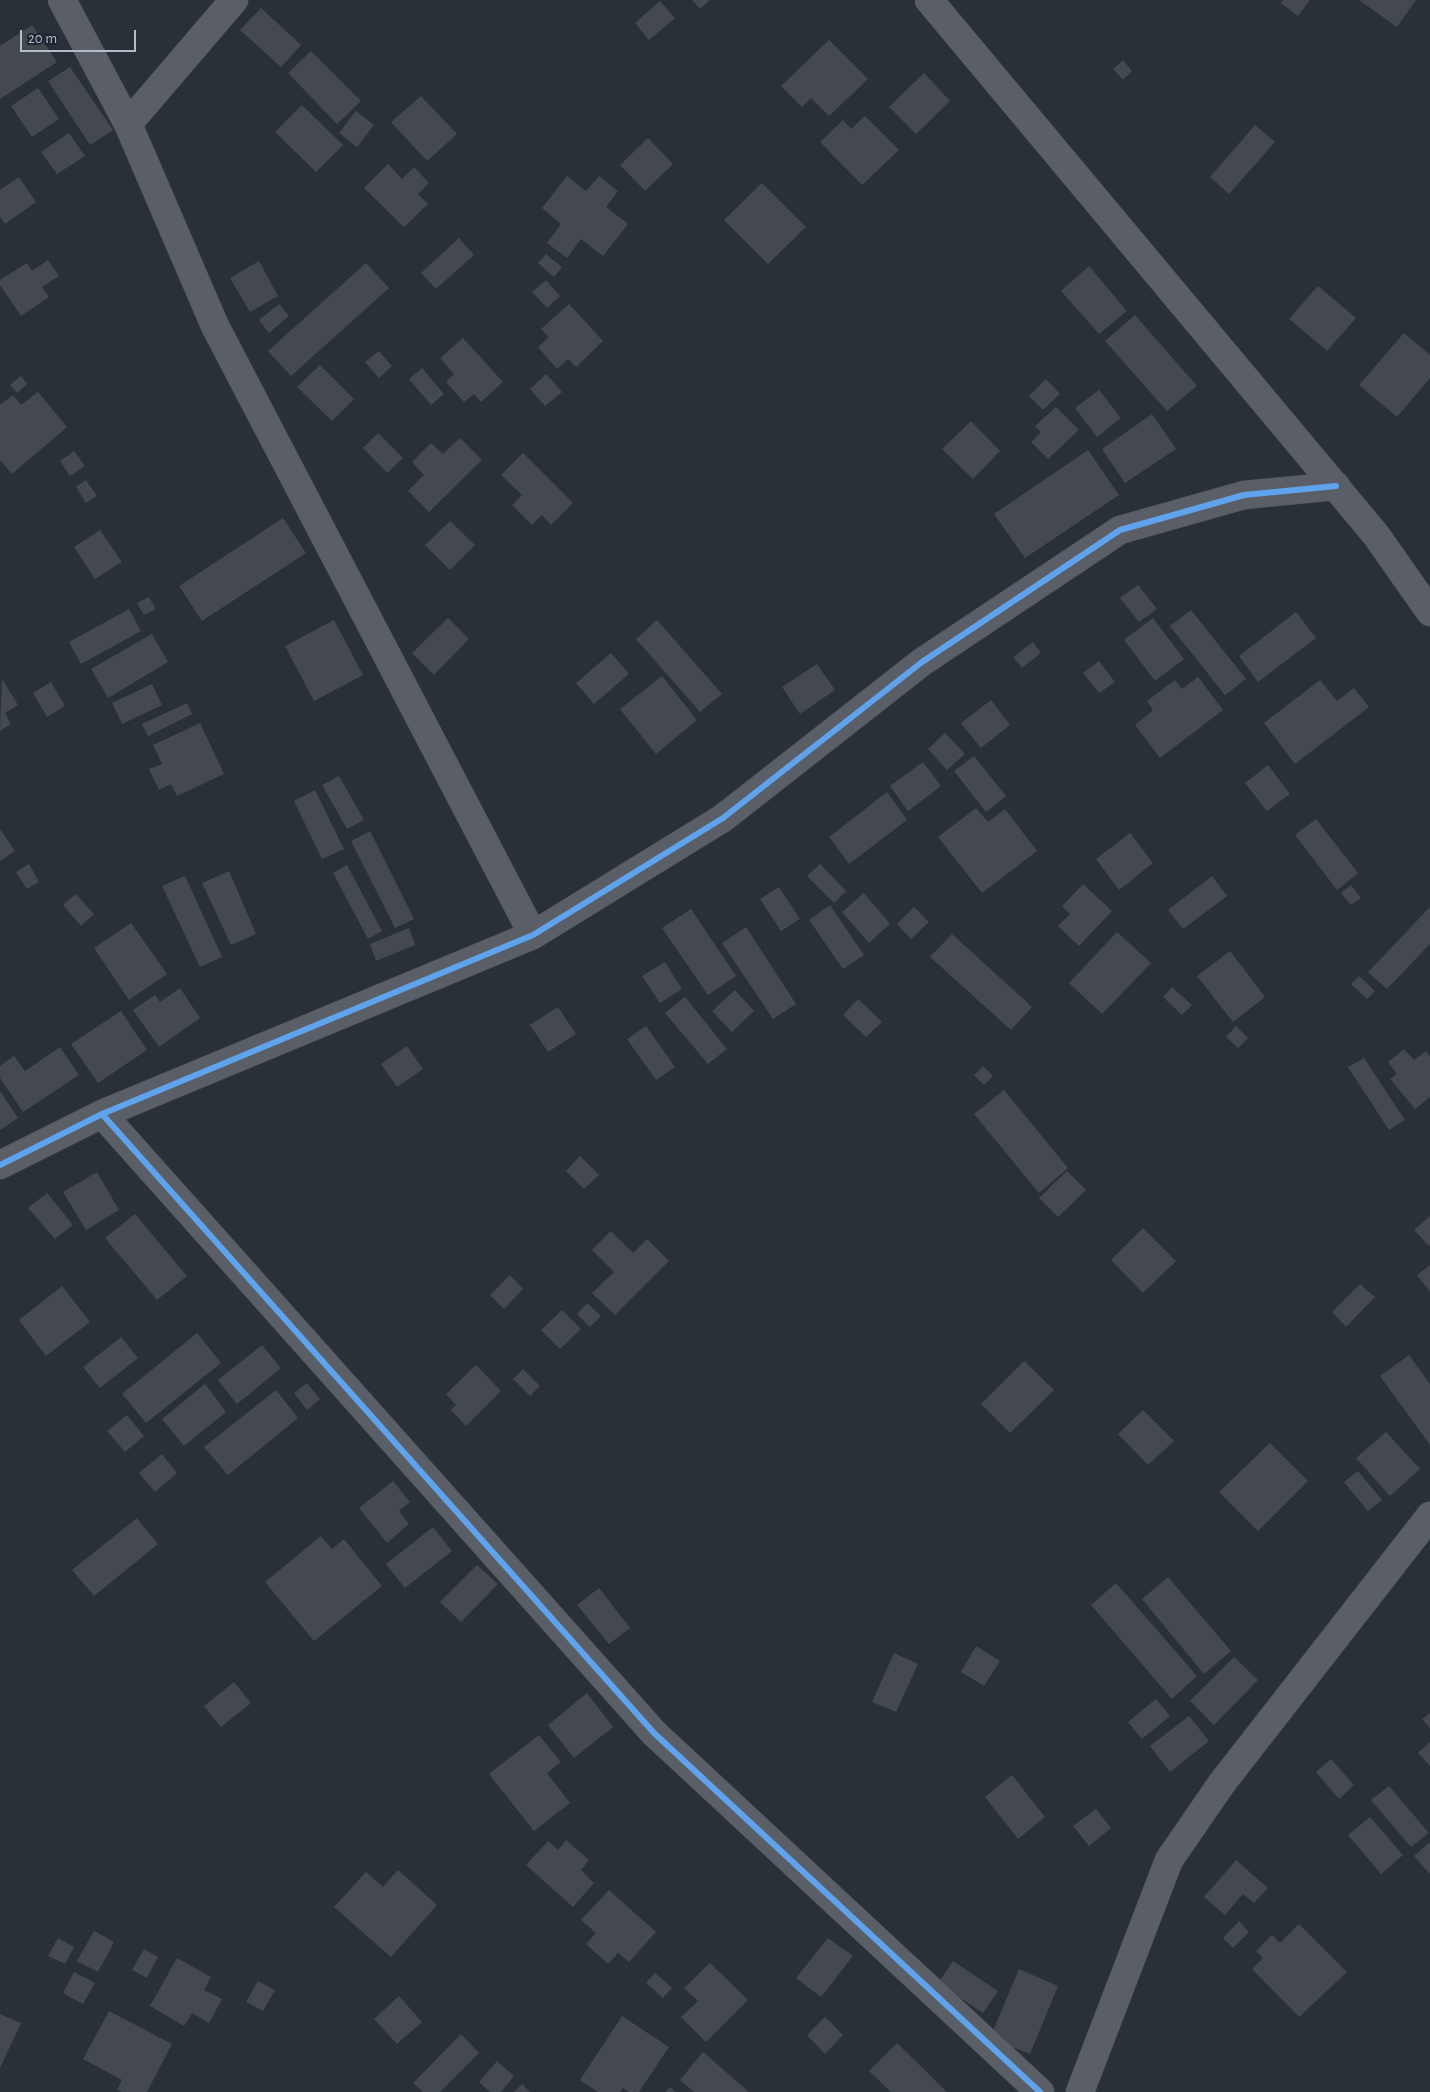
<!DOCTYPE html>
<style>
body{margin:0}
#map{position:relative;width:1430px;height:2092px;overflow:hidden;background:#2a3038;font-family:"Alegreya Sans",sans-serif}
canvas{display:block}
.scale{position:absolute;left:20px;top:30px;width:116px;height:22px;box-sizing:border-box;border:2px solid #b4bcc9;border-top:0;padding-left:6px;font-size:15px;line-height:18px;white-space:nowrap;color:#b4bcc9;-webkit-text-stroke:4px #1d2633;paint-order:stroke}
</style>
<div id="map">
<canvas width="1430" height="2092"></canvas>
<div class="scale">20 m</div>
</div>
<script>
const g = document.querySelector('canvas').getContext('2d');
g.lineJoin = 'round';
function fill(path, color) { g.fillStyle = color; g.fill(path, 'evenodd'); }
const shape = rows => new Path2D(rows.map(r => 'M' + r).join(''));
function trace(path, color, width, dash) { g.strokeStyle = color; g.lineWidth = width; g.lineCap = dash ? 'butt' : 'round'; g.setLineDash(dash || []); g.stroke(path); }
fill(shape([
 [692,0,710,0,700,9],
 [1283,0,1310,0,1298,16,1281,3],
 [1359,0,1416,0,1397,27],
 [660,1,675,18,649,40,635,23],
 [261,8,301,45,281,67,240,30],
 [32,25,57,62,0,99,0,46],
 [829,40,868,79,829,116,811,98,802,107,781,86],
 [311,51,361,101,337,124,288,73],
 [1123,60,1132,71,1123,80,1113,69],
 [70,67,113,130,90,145,48,81],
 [924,73,950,101,916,134,889,107],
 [38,88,59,119,32,137,11,106],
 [421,96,457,134,427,161,391,122],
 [302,105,343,145,316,172,275,132],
 [356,111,374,125,357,147,339,133],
 [865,116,899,150,862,185,820,142,843,120,851,129],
 [1255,125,1275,142,1229,194,1210,177],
 [69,133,85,156,57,174,41,152],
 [648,138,673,164,645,191,620,165],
 [388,164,402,179,414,167,429,183,418,194,428,204,404,227,364,188],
 [567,176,586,191,599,176,618,191,606,207,628,224,603,256,581,239,567,258,547,243,561,224,542,208],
 [19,177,36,202,5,224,0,217,0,190],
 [762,183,806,227,768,264,724,220],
 [459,238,474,255,436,289,421,273],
 [546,254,562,267,554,277,538,263],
 [48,260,59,276,42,287,49,297,21,316,0,285,0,280,27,263,32,271],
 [259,261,278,296,250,312,230,278],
 [366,263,389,288,291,376,268,351],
 [1089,266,1127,311,1099,334,1061,291],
 [546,280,560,296,547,308,532,292],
 [1318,286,1356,318,1327,351,1289,319],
 [279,304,289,316,269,333,259,320],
 [569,304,603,341,576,367,568,359,557,369,538,347,549,337,541,329],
 [1135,315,1197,386,1167,411,1105,341],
 [1404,333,1430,355,1430,378,1397,417,1359,385],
 [463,338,503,382,481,402,474,394,464,402,446,382,454,374,440,358],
 [379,351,392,366,379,378,365,362],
 [320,365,354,399,332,421,297,387],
 [422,368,444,394,431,405,409,379],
 [546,374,562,392,545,406,530,389],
 [21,376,27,384,17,393,10,385],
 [1046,379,1060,394,1043,410,1029,396],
 [1099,390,1121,418,1097,437,1075,408],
 [38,392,67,427,12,474,0,460,0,405,13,395,21,405],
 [1056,407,1079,430,1048,459,1031,442,1041,432,1035,426],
 [1152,414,1176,449,1125,483,1102,449],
 [971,421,1000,451,973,479,942,449],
 [378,433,403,458,387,473,363,448],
 [460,438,482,460,429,512,408,491,424,475,412,462,431,443,443,454],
 [1088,450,1119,495,1025,558,994,514],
 [74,451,85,466,70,476,60,461],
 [523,453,573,503,551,525,542,515,532,525,512,505,522,495,501,475],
 [86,480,97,496,86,503,76,487],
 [283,518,306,553,202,621,179,586],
 [450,521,475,545,450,570,425,545],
 [100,530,122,562,95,579,74,547],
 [1138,585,1157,609,1139,622,1120,598],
 [149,597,156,609,144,615,137,603],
 [129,609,141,631,81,664,69,642],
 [1191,610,1246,679,1225,695,1170,626],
 [1296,612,1316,638,1258,682,1239,656],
 [448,618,469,639,434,675,412,653],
 [1153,618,1184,659,1155,681,1124,640],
 [334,620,363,675,314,701,285,646],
 [657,620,722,694,700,712,636,639],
 [152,634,168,662,108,698,91,669],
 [1033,642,1041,653,1022,668,1013,657],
 [611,653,629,674,594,704,576,683],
 [1099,661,1115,682,1099,693,1083,673],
 [817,664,835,690,800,714,782,687],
 [662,676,697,720,656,754,620,709],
 [1198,677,1223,710,1160,758,1135,725,1153,710,1147,701,1175,680,1182,689],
 [2,679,18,705,5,713,11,724,0,731],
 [1320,680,1337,701,1354,688,1369,707,1295,764,1264,723],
 [51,682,65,706,47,717,33,693],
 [152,684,162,705,122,724,112,703],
 [991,700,1010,725,981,748,961,723],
 [187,703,192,714,148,736,142,724],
 [200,723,224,774,177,796,171,784,159,790,149,769,162,764,153,745],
 [945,733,965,754,947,770,928,749],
 [974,756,1006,796,986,812,954,771],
 [923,762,941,786,908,811,890,786],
 [1268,765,1290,794,1267,811,1245,783],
 [339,776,364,820,347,829,322,785],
 [315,790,344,849,322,859,294,801],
 [887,792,907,820,849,864,829,837],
 [976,808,988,822,1005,809,1037,851,982,893,938,837],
 [1316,819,1358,873,1337,890,1295,835],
 [0,829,15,851,0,861],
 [370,831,414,919,395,928,351,841],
 [1130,833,1153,863,1119,890,1096,859],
 [29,864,39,882,27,889,16,872],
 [820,864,846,891,834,903,807,876],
 [347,865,382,931,368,939,333,873],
 [229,871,256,934,231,945,202,883],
 [185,876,222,957,200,967,162,886],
 [1212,876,1227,896,1183,929,1168,910],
 [1083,884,1112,911,1079,946,1058,926,1070,914,1062,906],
 [1351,885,1361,898,1351,905,1341,893],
 [779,887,800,919,781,931,760,899],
 [864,893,890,924,869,943,842,912],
 [76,894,94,914,81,926,63,905],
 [830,905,864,955,843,969,809,920],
 [914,907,929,922,911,939,897,924],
 [1430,907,1430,944,1387,989,1368,972],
 [691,909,736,976,708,995,662,928],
 [131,923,167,974,129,1000,94,948],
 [746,927,796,1004,773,1019,722,943],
 [409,928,415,945,376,961,370,944],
 [1117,932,1151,963,1102,1014,1069,983],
 [952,934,1032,1007,1011,1030,930,957],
 [1230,951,1265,997,1233,1022,1197,976],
 [665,962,682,989,660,1003,642,976],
 [1359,976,1375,991,1367,999,1351,984],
 [1172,987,1192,1005,1182,1015,1163,997],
 [180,988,200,1018,159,1047,133,1010,155,995,160,1002],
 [735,990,754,1011,732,1032,712,1011],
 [685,997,727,1049,708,1064,665,1013],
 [858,999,882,1022,866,1037,843,1015],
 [558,1007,576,1034,548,1052,530,1025],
 [121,1011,147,1050,98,1083,71,1044],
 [646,1026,675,1067,656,1080,627,1039],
 [1236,1026,1248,1038,1238,1048,1226,1037],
 [407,1046,423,1069,397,1087,381,1064],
 [60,1047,79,1075,23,1112,0,1078,0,1066,14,1056,25,1071],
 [1404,1049,1414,1060,1426,1051,1430,1056,1430,1097,1415,1109,1390,1079,1397,1074,1388,1062],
 [1364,1058,1405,1120,1389,1130,1348,1067],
 [983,1066,993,1076,984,1085,974,1075],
 [1004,1090,1068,1168,1039,1193,974,1114],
 [0,1091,18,1118,0,1130],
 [580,1156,599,1175,584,1189,566,1171],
 [1067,1171,1086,1190,1058,1217,1039,1198],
 [97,1172,119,1210,86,1230,63,1192],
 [47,1193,73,1225,55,1239,28,1208],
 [135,1214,187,1276,157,1300,105,1238],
 [1430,1216,1430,1245,1429,1246,1414,1230],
 [1143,1228,1176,1261,1143,1293,1111,1260],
 [611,1231,633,1253,647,1239,669,1261,615,1315,592,1293,614,1272,592,1250],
 [1430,1265,1430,1292,1417,1275],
 [510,1275,523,1289,504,1309,490,1295],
 [1360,1284,1375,1297,1346,1327,1332,1312],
 [62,1286,90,1322,46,1356,19,1320],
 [587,1303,601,1316,590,1327,577,1314],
 [562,1310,581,1329,560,1349,541,1330],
 [197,1333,221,1363,146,1423,122,1394],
 [121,1337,138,1358,100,1388,83,1367],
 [262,1345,281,1368,237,1404,218,1380],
 [1409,1355,1430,1384,1430,1445,1380,1376],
 [1024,1361,1054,1390,1010,1433,981,1404],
 [476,1365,501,1391,466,1426,451,1410,456,1405,446,1394],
 [523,1369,540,1386,530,1396,513,1379],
 [307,1383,320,1399,307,1410,294,1393],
 [205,1384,226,1412,184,1446,162,1419],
 [276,1390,298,1418,228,1475,204,1447],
 [1143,1410,1174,1441,1148,1465,1118,1434],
 [127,1415,144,1436,125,1452,107,1431],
 [1386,1432,1420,1469,1390,1496,1356,1458],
 [1270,1443,1308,1481,1258,1531,1219,1492],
 [162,1454,177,1473,155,1492,139,1473],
 [1358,1471,1382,1500,1368,1511,1344,1482],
 [393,1481,410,1502,399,1511,409,1524,387,1543,359,1508],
 [137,1518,158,1544,94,1596,72,1570],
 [433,1527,452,1551,405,1588,386,1564],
 [321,1536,332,1549,344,1539,382,1586,314,1641,265,1582],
 [477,1565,498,1584,461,1622,440,1602],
 [1168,1577,1231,1651,1204,1674,1142,1599],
 [1116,1583,1197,1676,1172,1699,1091,1605],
 [599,1588,630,1628,609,1644,577,1605],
 [976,1646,1000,1661,984,1686,961,1672],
 [894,1653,918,1664,896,1712,872,1702],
 [1234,1657,1258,1680,1214,1725,1190,1701],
 [234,1682,251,1703,221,1727,204,1706],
 [587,1693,613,1727,574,1758,548,1725],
 [1156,1699,1170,1716,1142,1739,1128,1722],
 [1430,1713,1430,1728,1422,1719],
 [1189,1716,1209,1741,1170,1772,1150,1746],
 [539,1735,561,1762,547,1773,570,1803,534,1831,489,1774],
 [1430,1742,1430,1766,1418,1753],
 [1331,1759,1354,1785,1339,1799,1316,1772],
 [1012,1775,1045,1817,1018,1839,985,1797],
 [1389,1786,1429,1833,1411,1847,1371,1800],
 [1096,1809,1111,1828,1089,1846,1073,1826],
 [1370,1817,1403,1855,1381,1874,1348,1835],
 [566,1840,589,1860,581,1870,594,1883,573,1907,526,1865,548,1841,558,1850],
 [1430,1842,1430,1874,1414,1856],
 [1236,1860,1268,1888,1254,1903,1243,1894,1225,1915,1204,1897],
 [398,1870,437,1905,391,1957,334,1907,366,1872,383,1887],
 [609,1890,656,1932,629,1962,618,1953,608,1964,586,1944,596,1933,581,1920],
 [1239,1921,1249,1932,1233,1948,1223,1938],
 [1299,1924,1347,1972,1299,2017,1252,1969,1263,1958,1256,1951,1272,1935,1280,1943],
 [94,1931,114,1942,98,1972,77,1961],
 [58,1938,74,1947,65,1964,48,1956],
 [828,1938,853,1956,821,1997,796,1978],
 [144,1949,158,1957,147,1978,132,1970],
 [177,1958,211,1977,204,1990,222,1999,209,2023,192,2013,184,2026,150,2006],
 [953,1961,998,1991,983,2013,938,1983],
 [710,1963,748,2000,706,2042,681,2017,698,2001,684,1988],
 [1019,1969,1058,1986,1030,2054,990,2038],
 [74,1972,95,1983,83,2004,63,1993],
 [655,1973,672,1988,663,1998,646,1983],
 [258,1981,275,1990,263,2011,246,2002],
 [399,1996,422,2022,397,2044,374,2019],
 [109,2011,172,2044,147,2092,122,2092,117,2090,122,2080,83,2059],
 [0,2014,21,2023,0,2068],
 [622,2016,669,2047,639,2092,629,2092,623,2088,620,2092,598,2092,580,2080],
 [825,2017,843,2035,825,2054,807,2035],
 [461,2034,479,2053,440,2092,423,2092,413,2083],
 [897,2043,947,2092,891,2092,869,2071],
 [703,2052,749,2092,694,2092,680,2080],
 [497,2061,514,2076,501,2092,490,2092,479,2082],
 [522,2084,530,2092,514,2092],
 [670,2087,676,2092,665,2092]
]), '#444950');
const minor = shape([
 [62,0,128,124,215,326,533,935],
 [929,0,1376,535,1430,612],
 [128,124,234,0],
 [102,1114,654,1733,1040,2092],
 [0,1165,102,1114,533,935,723,818,922,662,1120,530,1244,495,1336,486],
 [1080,2092,1169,1860,1222,1783,1430,1516]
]);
trace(minor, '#484c53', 29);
trace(minor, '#5a5e66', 28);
trace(shape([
 [102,1114,654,1733,1040,2092],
 [0,1165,102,1114,533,935,723,818,922,662,1120,530,1244,495,1336,486]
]), '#60a3ed', 6);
</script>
